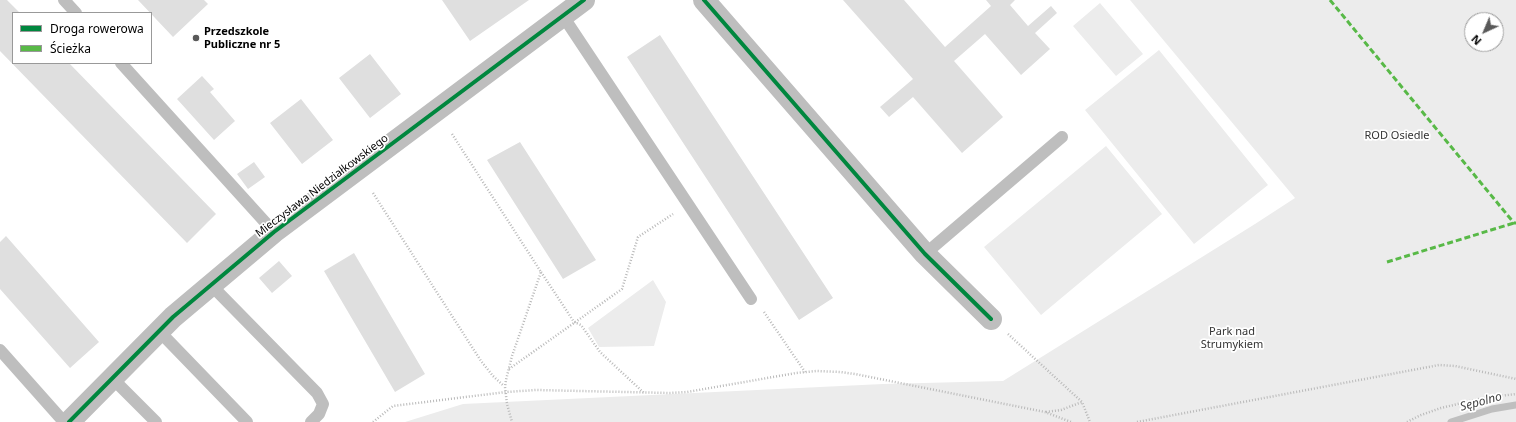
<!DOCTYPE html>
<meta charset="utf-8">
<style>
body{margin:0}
#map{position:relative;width:1516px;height:422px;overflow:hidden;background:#fff;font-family:"Noto Sans",sans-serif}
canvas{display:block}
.legend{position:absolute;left:12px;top:12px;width:140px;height:52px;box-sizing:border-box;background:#fff;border:1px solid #999;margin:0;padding:5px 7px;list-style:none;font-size:12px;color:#000}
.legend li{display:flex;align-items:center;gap:8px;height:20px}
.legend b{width:20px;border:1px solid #999}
.north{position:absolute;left:1464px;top:12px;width:40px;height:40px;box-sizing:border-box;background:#fff;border:1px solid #999;border-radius:50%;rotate:224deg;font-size:11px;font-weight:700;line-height:16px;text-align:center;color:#000}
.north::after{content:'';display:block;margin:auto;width:14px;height:18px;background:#595959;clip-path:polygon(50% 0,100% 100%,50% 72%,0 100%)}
</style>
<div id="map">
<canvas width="1516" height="422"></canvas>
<ul class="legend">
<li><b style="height:5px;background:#00873e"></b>Droga rowerowa</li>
<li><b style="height:5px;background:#58b947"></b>Ścieżka</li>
</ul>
<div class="north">N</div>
</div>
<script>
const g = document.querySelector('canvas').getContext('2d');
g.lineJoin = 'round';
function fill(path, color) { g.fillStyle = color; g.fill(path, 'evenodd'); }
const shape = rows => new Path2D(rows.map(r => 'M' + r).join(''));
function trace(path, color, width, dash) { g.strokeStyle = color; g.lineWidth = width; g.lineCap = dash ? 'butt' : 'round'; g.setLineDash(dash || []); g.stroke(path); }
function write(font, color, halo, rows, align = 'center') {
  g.font = font + ' "Noto Sans",sans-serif'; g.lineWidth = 3.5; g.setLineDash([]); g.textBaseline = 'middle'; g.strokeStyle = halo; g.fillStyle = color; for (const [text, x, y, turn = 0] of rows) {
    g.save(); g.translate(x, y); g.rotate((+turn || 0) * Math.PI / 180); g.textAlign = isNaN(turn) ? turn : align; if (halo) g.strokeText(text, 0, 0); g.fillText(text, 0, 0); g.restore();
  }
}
fill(shape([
 [1130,0,1516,0,1516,422,405,422,463,404,883,384,1003,381,1255,224,1295,198],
 [1472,20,1496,20,1496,44,1472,44],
 [1100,3,1143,54,1116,76,1073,26],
 [1159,50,1268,185,1194,244,1085,110],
 [1106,146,1162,214,1041,315,984,247],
 [653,280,666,302,654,346,599,347,588,328]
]), '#ececec');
trace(shape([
 [1451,422,1492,409,1516,405]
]), '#bfbfbf', 7);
fill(shape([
 [0,0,7,0,20,13,13,13,13,63,69,63,216,214,187,243,0,51],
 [138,0,204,0,208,4,173,37],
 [442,0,529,0,470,41],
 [843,0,904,0,945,47,991,6,986,0,1015,0,1010,5,1028,26,1051,6,1057,13,1035,33,1050,49,1021,75,985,34,954,61,1003,117,962,153,913,97,889,117,880,107,913,79],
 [660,35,833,298,799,320,627,57],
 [370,54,401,94,370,118,339,78],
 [202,76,214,89,210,92,235,121,214,140,177,99],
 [301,99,333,140,302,164,270,123],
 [520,142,596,260,563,279,487,160],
 [254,162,265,177,248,189,237,174],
 [6,236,99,342,70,368,0,289,0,242],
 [354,253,425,374,395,392,324,271],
 [279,261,292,276,272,293,259,278]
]), '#dfdfdf');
trace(shape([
 [452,134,541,272,512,356,506,380,505,387,507,404,512,422],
 [373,193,481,361,493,376,504,386],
 [541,272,574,322,581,325,600,352,644,393],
 [764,312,805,372],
 [1008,334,1082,402,1090,422],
 [509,369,622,289,638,237,673,214],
 [1046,412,1061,410,1082,402],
 [373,422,393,406,506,392,536,390,670,393,687,392,796,373,816,371,840,372,855,374,1045,412,1071,422],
 [1137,422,1439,365,1455,366,1516,379],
 [1407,422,1421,415,1441,408,1483,398,1516,394]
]), '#b9b9b9', 2.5, [1, 2]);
trace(shape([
 [64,0,76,13],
 [563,16,751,299],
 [121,63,274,232],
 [925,254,1062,137],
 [211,285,317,393,323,404,319,414,311,422],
 [159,331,247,422],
 [0,350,64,422],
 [112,378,156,422]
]), '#bebebe', 12);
trace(shape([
 [704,0,925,254,991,319],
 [69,422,173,317,274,232,584,0]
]), '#bebebe', 22);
trace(shape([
 [1330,0,1514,223,1516,223],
 [1387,262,1514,223]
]), '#58b947', 3, [6, 3]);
trace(shape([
 [704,0,925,254,991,319],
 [69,422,173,317,274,232,584,0]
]), '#00873e', 4);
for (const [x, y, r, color] of [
 [196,38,4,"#595959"]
]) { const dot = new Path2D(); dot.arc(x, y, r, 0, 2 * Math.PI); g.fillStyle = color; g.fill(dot); trace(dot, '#fff', 1.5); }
write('bold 11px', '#000', '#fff', [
 ["Przedszkole",204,32],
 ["Publiczne nr 5",204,45]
], 'left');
write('11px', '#333', '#fff', [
 ["ROD Osiedle",1397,136],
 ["Park nad",1232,332],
 ["Strumykiem",1232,345]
]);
write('11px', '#000', '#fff', [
 ["Mieczysława Niedziałkowskiego",322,186,-37]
]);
write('italic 12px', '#444', '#fff', [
 ["Sępolno",1481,402,-15]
]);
</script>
